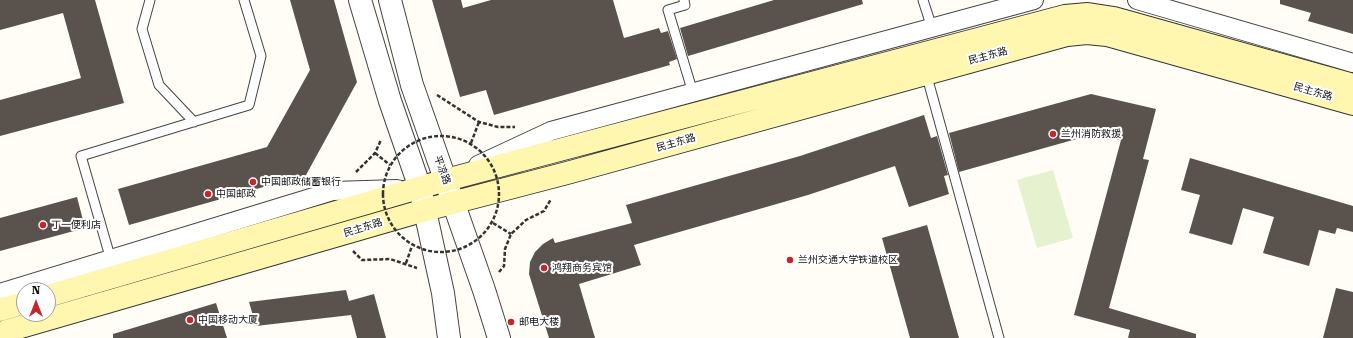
<!DOCTYPE html>
<meta charset="utf-8">
<style>
body{margin:0}
#map{position:relative;width:1353px;height:338px;overflow:hidden;background:#fffdf5;font-family:"Roboto Serif",serif}
canvas{display:block}
.north{position:absolute;left:16px;top:282px;width:40px;height:40px;box-sizing:border-box;background:#fff;border:1px solid #a0a0a0;border-radius:50%;rotate:0deg;font-size:11px;font-weight:700;line-height:16px;text-align:center;color:#111}
.north::after{content:'';display:block;margin:auto;width:14px;height:18px;background:#c4262e;clip-path:polygon(50% 0,100% 100%,50% 72%,0 100%)}
</style>
<div id="map">
<canvas width="1353" height="338"></canvas>
<div class="north">N</div>
</div>
<script>
const g = document.querySelector('canvas').getContext('2d');
g.lineJoin = 'round';
function fill(path, color) { g.fillStyle = color; g.fill(path, 'evenodd'); }
const shape = rows => new Path2D(rows.map(r => 'M' + r).join(''));
function trace(path, color, width, dash) { g.strokeStyle = color; g.lineWidth = width; g.lineCap = dash ? 'butt' : 'round'; g.setLineDash(dash || []); g.stroke(path); }
function write(font, color, halo, rows, align = 'center') {
  g.font = font + ' "Roboto Serif","Noto Sans SC",serif'; g.lineWidth = 4; g.setLineDash([]); g.textBaseline = 'middle'; g.strokeStyle = halo; g.fillStyle = color; for (const [text, x, y, turn = 0] of rows) {
    g.save(); g.translate(x, y); g.rotate((+turn || 0) * Math.PI / 180); g.textAlign = isNaN(turn) ? turn : align; if (halo) g.strokeText(text, 0, 0); g.fillText(text, 0, 0); g.restore();
  }
}
fill(shape([
 [1053,170,1073,238,1037,248,1017,180]
]), '#e6f2cf');
fill(shape([
 [0,0,95,0,124,103,0,136,0,100,81,78,63,13,0,30],
 [290,0,334,0,357,82,306,175,129,225,118,189,267,147,310,70],
 [432,0,461,0,463,8,491,0,613,0,624,38,659,28,661,33,668,31,677,59,669,62,670,65,494,115,486,90,460,97],
 [774,0,862,0,863,4,688,56,680,28],
 [1280,0,1353,0,1353,34,1308,21,1311,13,1280,4],
 [1091,94,1156,109,1143,159,1149,160,1109,308,1196,334,1196,338,1128,338,1130,330,1074,315,1121,140,1080,138,959,172,949,133],
 [924,115,931,138,937,136,948,175,944,176,949,194,909,207,895,166,808,195,634,245,641,265,579,284,595,338,549,338,529,274,530,262,535,252,543,244,553,238,555,243,632,223,626,205,800,156],
 [1190,158,1353,206,1353,232,1337,228,1335,234,1319,230,1309,266,1263,253,1274,217,1243,208,1232,245,1189,233,1200,195,1181,190],
 [77,197,85,228,0,251,0,218],
 [927,225,959,338,910,338,882,238],
 [1336,288,1353,292,1353,338,1323,338],
 [346,290,349,301,374,294,386,338,357,338,351,315,256,326,249,302],
 [216,303,227,338,113,338,113,334]
]), '#5a524d');
const service = shape([
 [150,0,142,29,159,85,194,122],
 [684,0,685,5,668,10,693,93],
 [923,0,932,28],
 [926,73,999,338],
 [111,260,81,156,249,105,261,56,244,0]
]);
const minor = shape([
 [1137,0,1353,63],
 [478,165,551,131,1034,0],
 [0,293,333,191,397,189]
]);
const tertiary = shape([
 [360,0,390,101,420,188,443,293,449,338],
 [390,0,412,85,484,290,499,338]
]);
const secondary = shape([
 [48,296,446,180,1065,16,1088,14,1114,18,1353,85],
 [0,310,24,303],
 [0,333,425,210,567,173,1067,35,1087,33,1107,35,1353,104]
]);
trace(service, '#444', 11);
trace(minor, '#444', 20);
trace(tertiary, '#444', 24);
trace(secondary, '#333', 24);
trace(shape([
 [437,95,479,122,498,127,515,127],
 [471,143,479,122],
 [375,153,390,165],
 [356,172,375,153,381,140],
 [493,223,511,234],
 [353,251,362,260,390,259,417,268],
 [406,263,412,246],
 [499,272,504,266,505,249,511,234,526,220,544,211,551,199]
]), '#333', 2.5, [4, 2]);
trace(service, '#fff', 9);
trace(minor, '#fff', 18);
trace(tertiary, '#fff', 22);
trace(secondary, '#fff6b0', 22);
trace(shape([
 '383 194a58 58 0 1 1 116 0a58 58 0 1 1-116 0Z'
]), '#333', 2.5, [4, 2]);
for (const [x, y, r, color] of [
 [1053,134,4,"#c4262e"],
 [253,182,4,"#c4262e"],
 [208,194,4,"#c4262e"],
 [43,225,4,"#c4262e"],
 [790,260,4,"#c4262e"],
 [544,268,4,"#c4262e"],
 [190,320,4,"#c4262e"],
 [511,322,4,"#c4262e"]
]) { const dot = new Path2D(); dot.arc(x, y, r, 0, 2 * Math.PI); g.fillStyle = color; g.fill(dot); trace(dot, '#fff', 1.5); }
write('10px', '#111', '#fff', [
 ["民主东路",988,56,-15],
 ["民主东路",1313,92,16],
 ["民主东路",676,143,-16],
 ["平凉路",442,170,70],
 ["民主东路",363,228,-17]
]);
write('10px', '#111', '#fff', [
 ["兰州消防救援",1061,134],
 ["中国邮政储蓄银行",261,182],
 ["中国邮政",216,194],
 ["丁一便利店",51,225],
 ["兰州交通大学铁道校区",798,260],
 ["鸿翔商务宾馆",552,268],
 ["中国移动大厦",198,320],
 ["邮电大楼",519,322]
], 'left');
</script>
